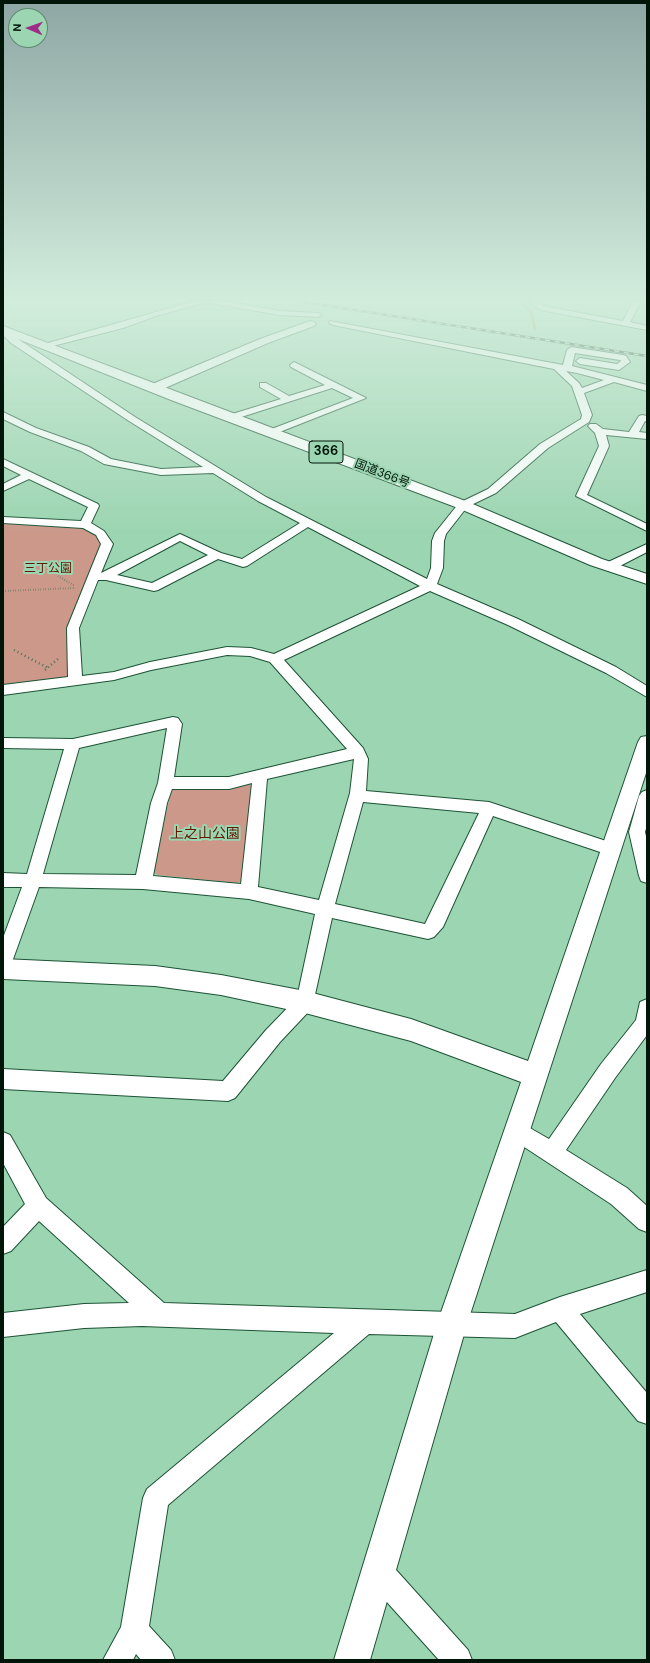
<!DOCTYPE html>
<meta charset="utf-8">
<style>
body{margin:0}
#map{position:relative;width:650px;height:1663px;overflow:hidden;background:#9cd5b1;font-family:"DM Sans",sans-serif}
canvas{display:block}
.frame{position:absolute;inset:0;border:4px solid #011609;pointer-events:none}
.north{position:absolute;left:8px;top:8px;width:40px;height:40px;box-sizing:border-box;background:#9cd5b1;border:1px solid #5e896e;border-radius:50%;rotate:272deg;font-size:11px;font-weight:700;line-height:16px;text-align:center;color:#011609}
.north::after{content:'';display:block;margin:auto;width:14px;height:18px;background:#9e2d89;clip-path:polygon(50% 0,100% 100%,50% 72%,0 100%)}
</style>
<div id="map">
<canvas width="650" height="1663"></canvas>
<div class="frame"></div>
<div class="north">N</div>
</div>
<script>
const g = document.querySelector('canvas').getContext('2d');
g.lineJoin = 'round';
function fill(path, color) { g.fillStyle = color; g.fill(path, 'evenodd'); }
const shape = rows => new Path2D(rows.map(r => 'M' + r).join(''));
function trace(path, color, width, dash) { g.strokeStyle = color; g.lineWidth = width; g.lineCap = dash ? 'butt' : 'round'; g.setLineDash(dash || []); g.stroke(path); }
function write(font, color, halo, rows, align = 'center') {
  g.font = font + ' "DM Sans","Noto Sans JP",sans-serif'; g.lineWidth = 4; g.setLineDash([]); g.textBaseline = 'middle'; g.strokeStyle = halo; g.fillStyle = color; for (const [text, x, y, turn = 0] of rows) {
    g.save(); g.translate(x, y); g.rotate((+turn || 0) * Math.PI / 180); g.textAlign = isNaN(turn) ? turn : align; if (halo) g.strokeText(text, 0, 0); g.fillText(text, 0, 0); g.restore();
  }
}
fill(shape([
 [3,520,85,525,107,544,73,628,75,681,3,690],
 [249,783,252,788,244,880,237,883,158,875,153,872,171,791,177,787,226,790]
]), '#cb988a');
trace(shape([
 [520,301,531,312,535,329]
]), '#a7933f', 3);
const minor = shape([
 [194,301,224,301,280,311,318,313,322,315,318,317,280,315,210,303,199,304,156,316,123,328,45,348,41,345,194,301],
 [528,301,537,301,543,306,623,321,633,301,641,301,630,322,647,326,647,330,541,310,528,301],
 [330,321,563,365,567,350,571,347,623,355,626,356,630,362,619,370,580,364,576,361,580,358,617,364,621,361,620,360,575,353,572,366,647,385,647,391,614,382,584,393,592,415,589,422,548,448,496,493,467,507,446,534,444,541,443,568,437,584,518,619,616,667,647,686,647,697,606,673,508,625,430,591,284,660,363,748,368,759,366,791,489,802,618,845,620,850,618,855,612,856,493,816,443,927,434,937,428,939,332,918,312,1008,280,1042,235,1098,228,1101,3,1089,3,1069,223,1081,266,1030,297,998,315,914,249,899,143,889,39,887,12,962,9,968,3,970,3,938,22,887,3,887,3,873,27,874,64,749,3,748,3,738,73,739,173,717,178,718,182,724,174,777,229,777,347,749,270,662,250,656,227,655,151,670,114,680,3,695,3,685,68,677,67,628,101,544,96,535,83,528,3,523,3,517,81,521,88,507,29,479,3,491,3,484,21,475,3,466,3,459,98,504,99,506,91,523,104,531,113,544,101,573,180,534,221,553,242,559,300,523,258,501,213,473,161,475,104,464,81,451,30,432,3,419,3,412,36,428,89,447,111,459,161,469,203,467,129,421,11,343,3,335,3,329,135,417,266,497,427,579,431,568,432,541,435,533,459,503,488,489,540,444,581,419,582,415,572,386,554,369,333,325,329,323,330,321],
 [566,371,577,373,604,380,582,388,579,383,566,371],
 [308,527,420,586,274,654,251,648,227,647,150,662,114,672,82,676,79,628,98,580,106,580,154,591,158,590,218,559,243,567,247,566,308,527],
 [180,541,208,555,152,583,117,575,180,541],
 [167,728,158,783,151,803,136,875,43,874,79,748,167,728],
 [354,759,350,793,319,900,258,887,267,779,354,759],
 [252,783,241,884,153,876,167,803,172,789,229,789,252,783],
 [363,802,479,813,425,924,335,904,363,802],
 [294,362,366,398,272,435,269,434,267,432,269,430,353,398,332,388,235,419,229,419,227,417,229,415,281,399,260,387,260,383,266,383,289,396,325,385,291,367,290,365,294,362],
 [642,415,647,416,647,422,645,421,639,432,647,433,647,439,606,435,609,446,587,495,647,524,647,531,576,496,599,446,595,433,588,426,590,424,596,424,603,429,629,432,639,416,642,415],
 [647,544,647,552,614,569,610,570,604,566,606,563,647,544],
 [647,790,647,825,645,832,647,840,647,883,641,881,639,876,629,832,639,796,642,792,647,790],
 [647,999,647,1035,615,1078,566,1150,627,1188,647,1206,647,1232,639,1229,611,1204,509,1137,506,1130,509,1123,516,1120,549,1139,601,1064,636,1020,640,1002,647,999],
 [3,1132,10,1135,46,1198,164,1303,515,1314,560,1297,647,1270,647,1292,580,1314,647,1393,647,1424,638,1421,556,1322,515,1338,369,1334,168,1505,149,1626,171,1650,175,1660,141,1660,136,1654,133,1660,103,1660,121,1627,143,1498,147,1489,334,1333,142,1326,84,1328,3,1337,3,1313,84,1304,129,1303,39,1221,11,1251,3,1254,3,1227,25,1204,3,1163,3,1132],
 [378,1557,388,1561,468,1650,472,1660,439,1660,368,1581,364,1571,368,1561,378,1557]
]);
const tertiary = shape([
 [647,736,647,770,467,1324,370,1660,334,1660,437,1324,521,1082,411,1041,305,1013,221,995,155,986,3,979,3,959,155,966,221,975,305,991,411,1019,528,1061,638,742,641,737,647,736]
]);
const secondary = shape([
 [310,321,314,322,316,324,314,326,268,343,158,391,150,391,148,388,150,385,260,339,310,321]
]);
const trunk = shape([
 [3,326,468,502,602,559,647,574,647,584,590,565,458,508,171,400,3,333,3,326]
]);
trace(minor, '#1c5335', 2);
trace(tertiary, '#1c5335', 2);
trace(secondary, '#1c5335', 2);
trace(trunk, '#1c5335', 2);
trace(shape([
 [353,305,369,307],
 [347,311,362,314]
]), '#4d735b', 1.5, [0.5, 1.5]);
trace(shape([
 [58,576,75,586],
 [3,591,75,588]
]), '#4d735b', 2, [0.5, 2]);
trace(shape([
 [14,650,48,668],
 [45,670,59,658]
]), '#4d735b', 2.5, [1, 3]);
fill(minor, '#fff');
fill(tertiary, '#fff');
fill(secondary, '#fff');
fill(trunk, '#fff');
const rail = shape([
 [298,301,647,356]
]);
trace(rail, '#1a3524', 2.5);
trace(rail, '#9cd5b1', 1.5, [5]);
trace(shape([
 [362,314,369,307]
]), '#4d735b', 1.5, [0.5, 1.5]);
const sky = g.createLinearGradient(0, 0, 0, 534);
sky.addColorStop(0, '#8ea7a4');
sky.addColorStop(0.56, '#d2ecdc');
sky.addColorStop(1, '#d2ecdc00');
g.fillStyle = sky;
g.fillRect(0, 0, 650, 534);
write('12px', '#011609', '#9cd5b1', [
 ["国道366号",382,474,21]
]);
write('12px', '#621903', '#9cd5b1', [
 ["三丁公園",48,569]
]);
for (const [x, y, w] of [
 [326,452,34]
]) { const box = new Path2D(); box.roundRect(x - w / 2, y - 11, w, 22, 3); g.fillStyle = '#9cd5b1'; g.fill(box); trace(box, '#011609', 1); }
write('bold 13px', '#011609', null, [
 ["366",326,452]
]);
write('14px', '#621903', '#9cd5b1', [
 ["上之山公園",205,834]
]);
</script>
